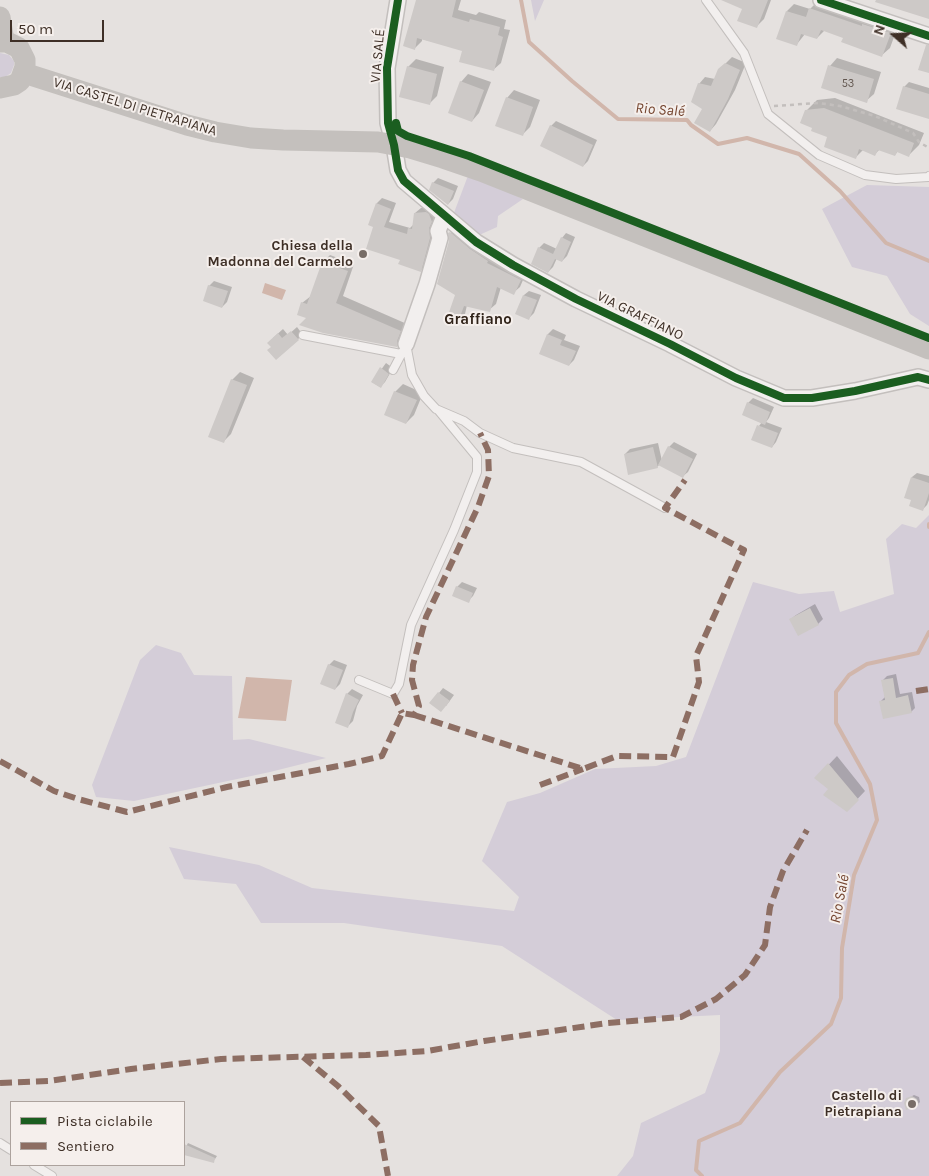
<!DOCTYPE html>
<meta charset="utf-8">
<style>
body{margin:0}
#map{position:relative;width:929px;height:1176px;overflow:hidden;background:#e5e1df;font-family:Karla,sans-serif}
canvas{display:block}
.legend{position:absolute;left:10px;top:1101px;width:175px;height:65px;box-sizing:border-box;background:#f5efec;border:1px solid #aca29d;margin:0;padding:6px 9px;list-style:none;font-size:15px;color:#3e2f26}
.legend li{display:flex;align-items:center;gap:10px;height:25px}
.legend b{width:25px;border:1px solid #aca29d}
.north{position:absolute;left:869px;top:10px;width:50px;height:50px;-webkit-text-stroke:4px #f5efec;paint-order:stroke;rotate:289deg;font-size:14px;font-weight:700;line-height:20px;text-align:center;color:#3e2f26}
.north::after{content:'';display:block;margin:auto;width:18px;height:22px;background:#3e2f26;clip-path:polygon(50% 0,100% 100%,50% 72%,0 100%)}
.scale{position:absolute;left:10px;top:20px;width:94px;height:22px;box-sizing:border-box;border:2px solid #3e2f26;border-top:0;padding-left:6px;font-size:15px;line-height:18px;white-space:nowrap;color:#3e2f26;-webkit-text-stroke:4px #f5efec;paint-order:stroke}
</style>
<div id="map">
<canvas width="929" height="1176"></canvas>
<ul class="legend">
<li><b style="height:6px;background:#1b5e20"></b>Pista ciclabile</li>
<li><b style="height:6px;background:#8d6e63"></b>Sentiero</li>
</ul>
<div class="north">N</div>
<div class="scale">50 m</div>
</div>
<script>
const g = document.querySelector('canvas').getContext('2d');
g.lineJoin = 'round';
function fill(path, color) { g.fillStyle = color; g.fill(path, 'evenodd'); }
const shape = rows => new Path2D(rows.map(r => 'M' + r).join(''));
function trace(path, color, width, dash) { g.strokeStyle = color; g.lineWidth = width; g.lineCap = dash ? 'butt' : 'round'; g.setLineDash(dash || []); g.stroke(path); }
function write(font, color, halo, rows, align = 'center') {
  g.font = font + ' Karla,sans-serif'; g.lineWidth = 4; g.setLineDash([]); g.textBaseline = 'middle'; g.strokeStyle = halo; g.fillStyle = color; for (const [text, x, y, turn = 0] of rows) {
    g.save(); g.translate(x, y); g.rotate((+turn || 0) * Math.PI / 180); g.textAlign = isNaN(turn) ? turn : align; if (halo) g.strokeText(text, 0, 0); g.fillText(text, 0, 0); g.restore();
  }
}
fill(shape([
 [531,0,544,0,535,21],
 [0,53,9,55,14,61,14,65,11,73,5,77,0,77],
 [469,173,523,199,498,216,497,227,477,236,452,218],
 [867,185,929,187,929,326,910,314,887,276,852,267,822,209],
 [929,515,929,1176,617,1176,633,1156,641,1123,705,1093,720,1051,720,1015,617,1020,502,946,344,923,261,923,236,884,184,879,169,847,259,865,312,888,514,911,519,897,482,861,507,802,540,793,595,769,656,766,686,757,753,582,799,594,834,591,840,612,894,594,886,539,902,524,916,528],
 [156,645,181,653,194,675,232,676,233,740,249,739,326,758,270,772,134,801,96,797,92,785,140,660]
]), '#d4cdd8');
fill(shape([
 [265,283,286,290,282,300,262,293],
 [246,677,292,680,286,721,238,718]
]), '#d1b6ab');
fill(shape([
 [418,0,461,0,458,10,476,15,479,12,506,20,504,29,510,30,501,63,493,70,463,50,422,39,422,41,415,48],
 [723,0,771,0,764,19,756,27,744,8],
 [818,1,898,26,890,48,882,55,845,37,825,30,817,38,805,34,797,44,787,11,794,4,810,9],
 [732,57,746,63,735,90,716,124,710,131,699,84,705,77,715,79,719,70],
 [837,58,881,72,874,94,866,101,830,66],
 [416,59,444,67,437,96,429,104,408,67],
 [468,74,491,82,479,113,472,121,461,82],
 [909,82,929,88,929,118,904,87],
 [514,90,540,100,530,127,523,134,507,98],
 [835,98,924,133,919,145,909,155,898,151,895,155,880,149,875,154,863,150,855,158,829,136,806,111,817,100],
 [556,121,597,140,588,161,583,166,551,126],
 [438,178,458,186,453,199,448,204,433,183],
 [382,198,396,203,389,222,410,228,414,224,415,213,421,208,432,207,437,215,435,232,426,265,420,271,401,259,375,226,377,203],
 [456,227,526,273,520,287,513,293,501,287,496,304,489,310,467,305,465,314,458,320,450,234],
 [566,233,575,237,567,256,562,261,557,258,553,267,548,272,539,248,544,243,557,249,562,238],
 [330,255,354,264,343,296,407,324,404,338,397,346,308,317,302,303,311,296,323,262],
 [214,281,232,287,227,302,222,307,209,286],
 [529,291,541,295,534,313,529,318,517,314,524,295],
 [297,327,303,335,298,339,272,347,273,338,283,329,288,335],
 [553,329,566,335,564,340,580,346,574,360,569,365,540,353,548,334],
 [386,363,393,368,385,382,380,387,372,382],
 [240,372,254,378,231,434,223,442,232,380],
 [403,384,423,393,414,415,406,423,386,414,395,392],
 [753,398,774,407,769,418,766,422,782,428,776,442,772,447,759,426,762,422,748,403],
 [674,442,697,454,688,472,683,476,660,464,657,467,625,454,630,449,658,443,662,461,669,447],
 [917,473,929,476,929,500,927,505,922,510,912,499,912,477],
 [462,582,477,588,473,596,468,601,457,587],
 [815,604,823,619,818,624,791,619,796,615],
 [334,660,347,665,340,684,335,689,329,665],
 [896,674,900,694,912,692,915,708,911,712,881,701,885,697,882,681,887,676],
 [443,688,454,695,446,706,431,703],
 [352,689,363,695,357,706,353,721,348,726,347,694],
 [837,756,865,791,847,810,829,789,816,778],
 [914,1095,919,1097,920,1102,918,1104,907,1099],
 [188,1143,217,1156,215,1159,213,1161,184,1154,184,1150]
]), '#0003');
trace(shape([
 [521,0,529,42,572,81,618,119,687,120,691,125,718,144,747,138,799,154,840,191,886,243,929,261],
 [929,524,929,527],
 [702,1176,696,1170,699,1141,740,1123,780,1072,831,1024,841,998,842,948,854,875,877,820,870,784,836,723,836,692,849,675,867,664,918,653,929,632]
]), '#d1b6ab', 4);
fill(shape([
 [416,0,456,0,452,17,469,22,470,19,500,27,498,35,503,37,494,71,459,62,462,51,417,38,415,50,403,46],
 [721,0,768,0,757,28,737,21,742,9],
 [876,0,929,0,929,19,875,2],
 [809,8,862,26,862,24,891,33,882,57,841,42,843,38,821,30,817,39,801,34,797,46,776,39,786,11,806,17],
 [926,45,929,45,929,73,918,70],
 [725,63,740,70,728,99,710,132,694,123,702,109,691,102,698,83,711,86,718,69],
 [828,65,874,79,867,103,821,88],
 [407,66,437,74,430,105,399,97],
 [460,81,484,90,472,122,448,113],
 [903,86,929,94,929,119,896,109],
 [506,97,533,107,523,136,495,126],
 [824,108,914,143,909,157,897,152,895,156,878,150,875,156,859,149,856,159,824,147,827,137,811,131,812,128,800,123,805,110],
 [550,125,593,145,583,167,540,146],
 [432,182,454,191,448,205,429,190],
 [376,203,391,209,384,227,407,234,408,228,412,229,414,213,426,212,429,214,432,222,429,228,430,238,421,272,398,264,400,260,366,249,373,227,368,225],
 [450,232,470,249,488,261,487,263,521,280,514,295,497,287,490,312,464,306,458,322,447,318,455,295,437,284,449,241,448,233],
 [561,237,571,242,562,262,555,259,548,273,531,264,538,247,553,254],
 [322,262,348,271,336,303,401,331,397,341,397,347,323,333,299,325,306,318,297,315,301,302,307,304],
 [208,285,228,291,222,308,203,301],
 [523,295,537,300,529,320,515,314],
 [291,331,299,340,276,360,267,350,271,347,267,343,278,333,282,338],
 [547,334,562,340,560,345,576,351,569,366,539,354],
 [380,367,389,374,381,388,371,382],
 [231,379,247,385,224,443,208,437],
 [394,391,417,400,406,424,384,415],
 [747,402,770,412,765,425,742,415],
 [757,425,778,433,772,448,751,440],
 [668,446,693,459,683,478,658,465],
 [653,447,658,468,628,475,624,454],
 [911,477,929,483,929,493,923,511,909,506,911,500,904,498],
 [456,586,473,593,469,603,452,596],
 [810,608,819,625,798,636,789,619],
 [328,664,343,670,335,690,320,684],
 [893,678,896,698,908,695,912,713,883,719,879,701,885,700,881,680],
 [438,692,450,701,441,712,429,703],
 [346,693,359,700,353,712,348,728,335,723],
 [828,763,859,800,847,812,823,795,828,789,814,778],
 [912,1096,917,1099,919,1105,906,1110,904,1103,906,1098],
 [184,1144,215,1158,214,1163,184,1155]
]), '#cdc9c7');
const lane = shape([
 [706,0,744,53,768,114,819,155,865,175,896,179,928,177,929,176],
 [303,335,401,354],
 [406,344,412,375,424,396,436,409,464,421,480,433,513,448,581,462,665,508],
 [393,370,403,351],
 [359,680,393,694,399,684,411,625,454,530,477,472,477,457,439,411],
 [0,1143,11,1150],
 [34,1165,52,1176]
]);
const street = shape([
 [398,0,387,68,388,123,394,145,398,170,404,181,476,242,513,265,576,299,670,344,736,378,784,398,812,398,855,391,918,377,929,380],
 [821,0,929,36],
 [406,344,427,284,440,238,438,231,444,216]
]);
trace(lane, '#c3bfbd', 10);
trace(street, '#c3bfbd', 18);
trace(shape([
 [774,106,818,103,840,106,875,116,913,133,919,142,929,148]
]), '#c3bfbd', 2.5, [4, 4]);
trace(lane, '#f2efee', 8);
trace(street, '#f2efee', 15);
trace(shape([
 [0,17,4,41],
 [0,42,7,42,19,48,25,60,25,67,20,81,14,85,0,88],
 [24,73,187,125,215,132,251,138,283,140,378,142,410,148,443,158,481,171,929,349]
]), '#c4c0bd', 21);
trace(shape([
 [916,691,929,689],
 [393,694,402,713],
 [414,715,583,769,617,756,673,757,699,682,696,656,744,550,665,508,685,480],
 [0,761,54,791,78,799,127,812,227,787,349,764,382,756,402,713,414,715,419,706,412,680,413,665,426,617,478,507,489,476,488,450,480,433],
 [540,785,583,769],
 [303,1057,338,1086,379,1126,388,1176],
 [0,1083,49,1081,131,1069,221,1059,366,1055,427,1051,484,1041,608,1023,681,1017,716,999,745,975,765,945,770,907,783,871,807,830]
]), '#8d6e63', 6, [12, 6]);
trace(shape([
 [398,0,387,68,388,123,394,145,398,170,404,181,476,242,513,265,576,299,670,344,736,378,784,398,812,398,855,391,918,377,929,380],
 [821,0,929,36],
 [396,123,398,131,407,136,469,156,929,338]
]), '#1b5e20', 8);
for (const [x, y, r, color] of [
 [363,254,5,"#786d67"],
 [912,1104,5,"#786d67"]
]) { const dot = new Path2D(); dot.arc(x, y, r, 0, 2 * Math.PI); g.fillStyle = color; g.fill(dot); trace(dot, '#f5efec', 2); }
write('11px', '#62564f', null, [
 ["53",848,84]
]);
write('14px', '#3e2f26', '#f5efec', [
 ["VIA SALÉ",378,56,-85],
 ["VIA CASTEL DI PIETRAPIANA",135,107,17],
 ["VIA GRAFFIANO",640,316,26]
]);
write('bold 14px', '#3e2f26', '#f5efec', [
 ["Chiesa della",353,246],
 ["Madonna del Carmelo",353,262],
 ["Castello di",902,1096],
 ["Pietrapiana",902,1112]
], 'right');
write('italic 15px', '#74442e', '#f5efec', [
 ["Rio Salé",660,110,4],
 ["Rio Salé",840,899,-79]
]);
write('bold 15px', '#2f2218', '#f5efec', [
 ["Graffiano",478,320]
]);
</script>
